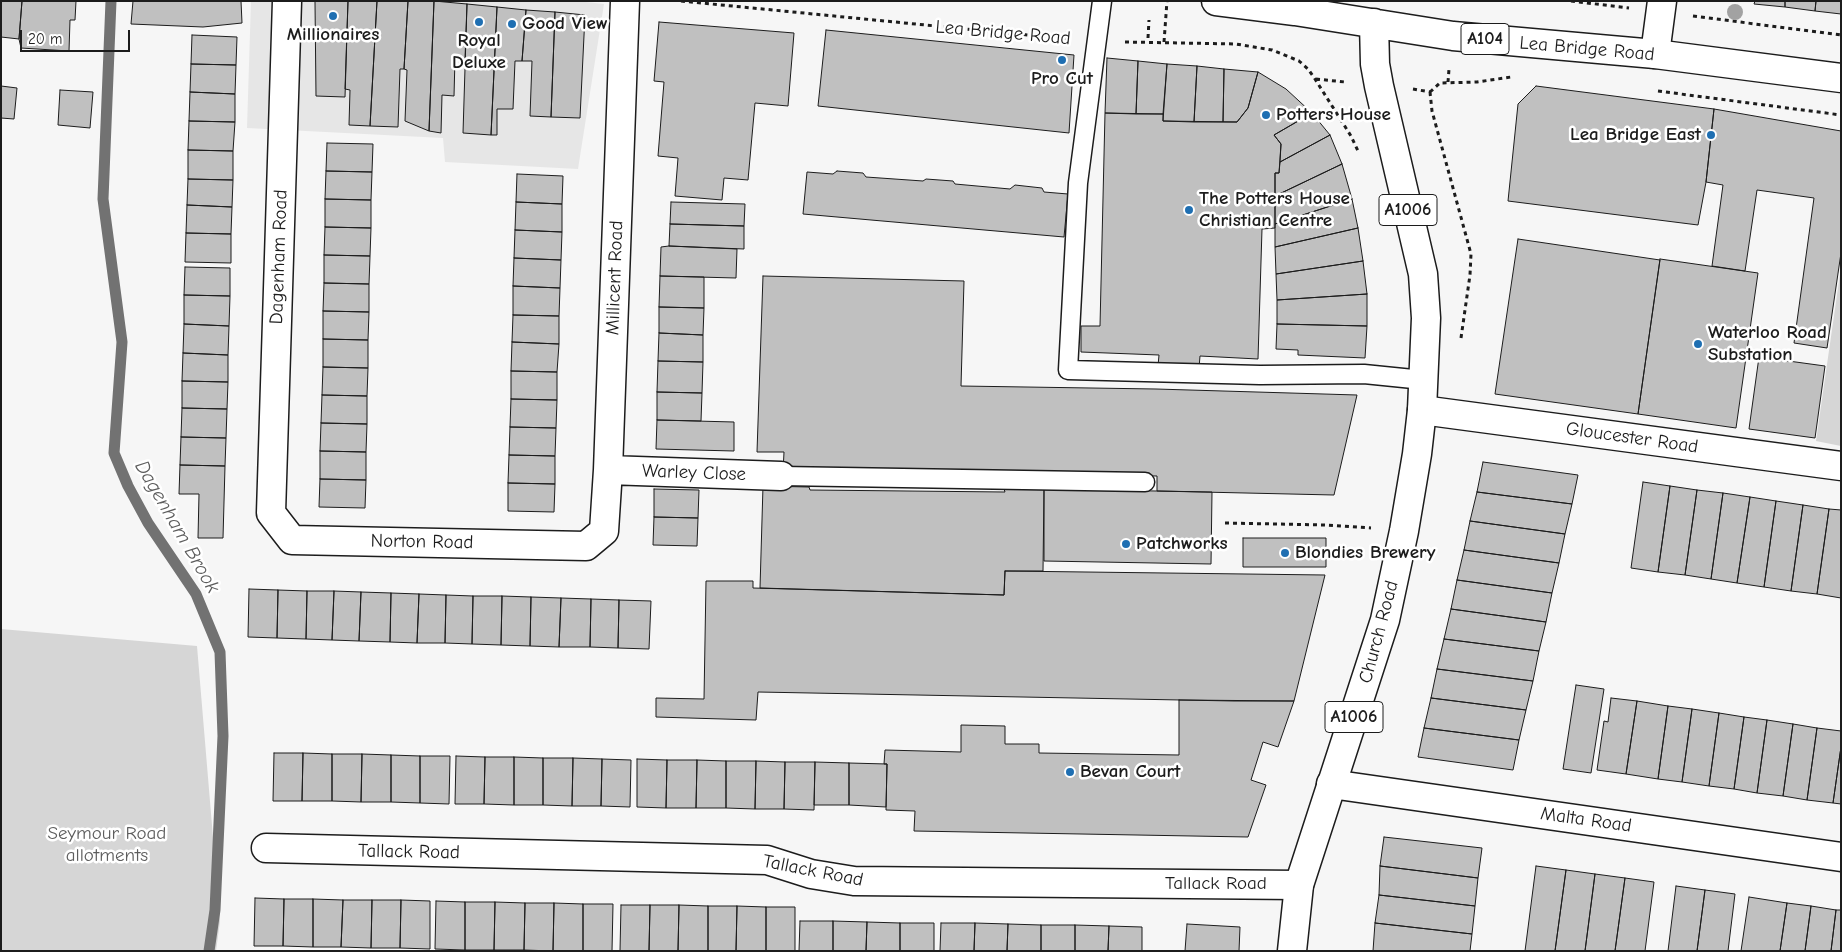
<!DOCTYPE html>
<style>
body{margin:0}
#map{position:relative;width:1842px;height:952px;overflow:hidden;background:#f6f6f6;font-family:"Comic Neue",sans-serif}
canvas{display:block}
.frame{position:absolute;inset:0;border:2px solid #1c1c1c;pointer-events:none}
.scale{position:absolute;left:20px;top:30px;width:110px;height:22px;box-sizing:border-box;border:2px solid #1c1c1c;border-top:0;padding-left:6px;font-size:15px;line-height:18px;white-space:nowrap;color:#1c1c1c;-webkit-text-stroke:4px #fff;paint-order:stroke}
</style>
<div id="map">
<canvas width="1842" height="952"></canvas>
<div class="frame"></div>
<div class="scale">20 m</div>
</div>
<script>
const g = document.querySelector('canvas').getContext('2d');
g.lineJoin = 'round';
function fill(path, color) { g.fillStyle = color; g.fill(path, 'evenodd'); }
const shape = rows => new Path2D(rows.map(r => 'M' + r).join(''));
function trace(path, color, width, dash) { g.strokeStyle = color; g.lineWidth = width; g.lineCap = dash ? 'butt' : 'round'; g.setLineDash(dash || []); g.stroke(path); }
function write(font, color, halo, rows, align = 'center') {
  g.font = font + ' "Comic Neue",sans-serif'; g.lineWidth = 5; g.setLineDash([]); g.textBaseline = 'middle'; g.strokeStyle = halo; g.fillStyle = color; for (const [text, x, y, turn = 0] of rows) {
    g.save(); g.translate(x, y); g.rotate((+turn || 0) * Math.PI / 180); g.textAlign = isNaN(turn) ? turn : align; if (halo) g.strokeText(text, 0, 0); g.fillText(text, 0, 0); g.restore();
  }
}
fill(shape([
 [251,1,577,1,604,4,578,169,445,162,443,138,247,128]
]), '#e6e6e6');
fill(shape([
 [1841,267,1841,446,1816,441],
 [1,629,197,646,220,921,216,951,1,951]
]), '#d6d6d6');
trace(shape([
 [111,1,103,199,122,342,114,453,128,486,148,523,196,594,220,652,223,736,215,910,209,951]
]), '#727272', 11);
const building = shape([
 [1,1,22,1,19,39,1,37,1,1],
 [22,1,76,1,75,20,70,20,69,51,21,48,19,39,22,1],
 [133,1,241,1,242,23,203,27,131,24,133,1],
 [315,1,348,1,345,97,316,96,315,1],
 [348,1,377,1,370,126,349,125,350,90,345,89,348,1],
 [377,1,408,1,404,69,400,69,398,127,370,126,377,1],
 [408,1,434,1,429,131,405,121,407,70,404,69,408,1],
 [434,1,467,4,465,59,455,58,454,96,442,95,441,133,429,131,434,1],
 [1755,1,1785,1,1785,7,1754,4,1755,1],
 [1785,1,1816,1,1815,11,1785,7,1785,1],
 [1816,1,1841,1,1841,14,1815,11,1816,1],
 [467,4,497,7,491,135,463,133,467,4],
 [497,7,526,10,522,61,515,61,513,109,497,109,497,135,491,135,497,7],
 [526,10,555,12,551,117,530,116,532,61,522,61,526,10],
 [555,12,585,15,580,118,551,117,555,12],
 [659,22,794,33,788,106,755,103,748,180,724,178,722,200,675,196,678,158,658,156,664,82,654,81,659,22],
 [826,30,1074,55,1069,133,818,106,826,30],
 [192,35,237,37,236,65,191,64,192,35],
 [1107,58,1138,61,1136,114,1105,113,1107,58],
 [1138,61,1167,64,1163,114,1136,114,1138,61],
 [191,64,236,65,235,94,190,92,191,64],
 [1167,64,1197,66,1194,122,1163,121,1167,64],
 [1197,66,1224,69,1223,122,1194,122,1197,66],
 [1224,69,1258,72,1248,108,1237,122,1223,122,1224,69],
 [1258,72,1286,89,1312,113,1274,135,1281,144,1279,173,1275,173,1275,228,1262,229,1258,359,1200,356,1199,368,1158,366,1159,355,1081,352,1081,326,1100,326,1105,113,1163,114,1163,121,1237,122,1248,108,1258,72],
 [1,86,17,88,14,119,1,118,1,86],
 [1536,86,1714,109,1706,182,1698,225,1508,201,1518,104,1536,86],
 [60,90,93,92,90,128,58,125,60,90],
 [190,92,235,94,235,122,189,121,190,92],
 [1714,109,1841,131,1841,253,1827,348,1794,343,1814,198,1757,190,1745,271,1712,266,1723,185,1706,182,1714,109],
 [1312,113,1330,135,1280,162,1281,144,1274,135,1312,113],
 [189,121,235,122,233,151,188,150,189,121],
 [1330,135,1342,164,1275,196,1275,173,1279,173,1280,162,1330,135],
 [327,143,373,144,372,172,326,171,327,143],
 [188,150,233,151,233,180,188,179,188,150],
 [1342,164,1352,199,1275,224,1275,196,1342,164],
 [326,171,372,172,371,200,325,199,326,171],
 [837,171,863,173,866,177,923,181,926,179,953,181,955,184,1010,189,1015,185,1042,188,1044,192,1068,194,1064,237,803,214,807,172,833,174,837,171],
 [517,174,563,176,562,204,516,202,517,174],
 [188,179,233,180,232,207,187,205,188,179],
 [325,199,371,200,371,228,325,227,325,199],
 [1352,199,1358,228,1275,247,1275,224,1352,199],
 [516,202,562,204,562,232,515,230,516,202],
 [671,202,745,204,744,226,670,224,671,202],
 [187,205,232,207,231,234,186,233,187,205],
 [670,224,744,226,744,249,669,246,670,224],
 [325,227,371,228,370,256,324,255,325,227],
 [1358,228,1363,261,1276,274,1275,247,1358,228],
 [515,230,562,232,561,260,514,258,515,230],
 [186,233,231,234,231,263,185,262,186,233],
 [1518,239,1660,260,1638,414,1495,394,1518,239],
 [669,246,737,249,736,278,660,276,661,247,669,246],
 [324,255,370,256,369,284,324,283,324,255],
 [514,258,561,260,560,288,513,286,514,258],
 [1660,259,1758,273,1736,428,1638,414,1660,259],
 [1363,261,1367,294,1277,300,1276,274,1363,261],
 [185,267,230,268,230,296,184,295,185,267],
 [660,276,704,277,704,308,659,307,660,276],
 [763,276,964,281,961,386,1156,389,1357,395,1334,495,1157,491,1157,476,783,472,784,452,757,452,763,276],
 [324,283,369,284,369,312,323,311,324,283],
 [513,286,560,288,559,316,513,315,513,286],
 [1367,294,1367,326,1277,324,1277,300,1367,294],
 [184,295,230,296,229,326,184,324,184,295],
 [659,307,704,308,703,335,659,333,659,307],
 [323,311,369,312,368,340,323,339,323,311],
 [513,315,559,316,559,344,512,342,513,315],
 [184,324,229,326,228,355,183,353,184,324],
 [1277,324,1367,326,1365,358,1298,355,1298,350,1276,349,1277,324],
 [659,333,703,335,703,362,658,361,659,333],
 [323,339,368,340,368,368,323,367,323,339],
 [512,342,559,344,557,372,511,371,512,342],
 [183,353,228,355,228,382,182,381,183,353],
 [1759,357,1825,366,1815,438,1749,429,1759,357],
 [658,361,703,362,702,393,657,392,658,361],
 [323,367,368,368,367,396,322,395,323,367],
 [511,371,557,372,557,400,511,399,511,371],
 [182,381,228,382,227,409,182,408,182,381],
 [657,392,702,393,701,421,657,420,657,392],
 [322,395,367,396,367,424,321,423,322,395],
 [511,399,557,400,556,428,510,427,511,399],
 [182,408,227,409,226,438,181,437,182,408],
 [657,420,734,422,734,451,656,449,657,420],
 [321,423,367,424,366,452,320,451,321,423],
 [510,427,556,428,555,456,509,455,510,427],
 [181,437,226,438,225,466,180,465,181,437],
 [320,451,366,452,366,480,320,479,320,451],
 [509,455,555,456,555,484,508,483,509,455],
 [1483,462,1578,475,1572,504,1477,492,1483,462],
 [180,465,225,466,223,538,198,538,199,494,179,494,180,465],
 [320,479,366,480,365,508,319,507,320,479],
 [1643,482,1670,486,1658,572,1631,568,1643,482],
 [508,483,555,484,554,512,508,511,508,483],
 [763,486,809,487,810,490,1005,492,1004,489,1044,489,1043,571,1005,571,1004,595,760,588,763,486],
 [1670,486,1697,490,1685,575,1658,572,1670,486],
 [654,489,699,490,698,518,654,517,654,489],
 [1044,489,1212,492,1211,564,1044,561,1044,489],
 [1697,490,1723,493,1711,579,1685,575,1697,490],
 [1477,492,1572,504,1565,534,1470,521,1477,492],
 [1723,493,1750,497,1737,583,1711,579,1723,493],
 [1750,497,1776,501,1764,587,1737,583,1750,497],
 [1776,501,1803,505,1791,591,1764,587,1776,501],
 [1803,505,1829,509,1817,594,1791,591,1803,505],
 [1829,509,1841,510,1841,598,1817,594,1829,509],
 [654,517,698,518,697,546,653,545,654,517],
 [1470,521,1565,534,1559,563,1464,550,1470,521],
 [1243,538,1326,538,1326,567,1243,567,1243,538],
 [1464,550,1559,563,1552,593,1457,580,1464,550],
 [1005,571,1325,575,1294,701,1234,701,758,692,756,720,656,717,656,698,704,699,706,581,753,581,753,588,1004,595,1005,571],
 [1457,580,1552,593,1546,622,1451,609,1457,580],
 [249,589,278,590,277,638,248,637,249,589],
 [278,590,307,591,306,639,277,638,278,590],
 [307,591,334,591,332,640,306,639,307,591],
 [334,591,361,592,359,641,332,640,334,591],
 [361,592,391,593,390,642,359,641,361,592],
 [391,593,419,594,417,643,390,642,391,593],
 [419,594,446,595,445,643,417,643,419,594],
 [446,595,473,596,472,644,445,643,446,595],
 [473,596,502,596,501,645,472,644,473,596],
 [502,596,531,597,530,646,501,645,502,596],
 [531,597,561,598,559,647,530,646,531,597],
 [561,598,591,599,590,647,559,647,561,598],
 [591,599,619,600,618,648,590,647,591,599],
 [619,600,651,601,649,649,618,648,619,600],
 [1451,609,1546,622,1539,651,1444,639,1451,609],
 [1444,639,1539,651,1533,681,1437,669,1444,639],
 [1437,669,1533,681,1526,710,1431,698,1437,669],
 [1576,685,1604,689,1591,773,1563,769,1576,685],
 [1431,698,1526,710,1519,740,1424,728,1431,698],
 [1611,698,1637,701,1626,774,1597,770,1604,721,1608,722,1611,698],
 [1179,700,1294,701,1278,747,1263,742,1251,780,1266,785,1248,837,914,831,915,811,886,810,887,764,884,764,885,750,961,752,961,725,1005,726,1005,744,1039,744,1039,753,1179,755,1179,700],
 [1637,701,1668,706,1658,779,1626,774,1637,701],
 [1668,706,1692,709,1682,782,1658,779,1668,706],
 [1692,709,1719,713,1709,786,1682,782,1692,709],
 [1719,713,1744,717,1734,789,1709,786,1719,713],
 [1744,717,1767,720,1757,793,1734,789,1744,717],
 [1767,720,1793,724,1783,796,1757,793,1767,720],
 [1793,724,1817,728,1807,800,1783,796,1793,724],
 [1424,728,1519,740,1513,770,1418,757,1424,728],
 [1817,728,1841,731,1841,747,1833,803,1807,800,1817,728],
 [1841,747,1841,804,1833,803,1841,747],
 [274,753,303,753,302,801,273,801,274,753],
 [303,753,332,754,332,801,302,801,303,753],
 [332,754,362,754,361,802,332,801,332,754],
 [362,754,391,755,391,802,361,802,362,754],
 [391,755,420,756,420,803,391,802,391,755],
 [420,756,450,756,449,804,420,803,420,756],
 [456,756,485,757,484,804,455,804,456,756],
 [485,757,514,757,514,805,484,804,485,757],
 [514,757,543,758,543,805,514,805,514,757],
 [543,758,573,758,572,806,543,805,543,758],
 [573,758,602,759,601,806,572,806,573,758],
 [602,759,631,760,630,807,601,806,602,759],
 [637,759,667,760,666,808,637,807,637,759],
 [667,760,697,760,696,808,666,808,667,760],
 [697,760,726,761,726,808,696,808,697,760],
 [726,761,756,761,755,809,726,808,726,761],
 [756,761,785,762,784,809,755,809,756,761],
 [785,762,815,762,814,810,784,809,785,762],
 [815,762,849,763,849,805,814,805,815,762],
 [849,763,887,764,886,807,849,805,849,763],
 [1384,837,1482,848,1478,878,1380,866,1384,837],
 [1380,866,1478,878,1475,906,1379,895,1380,866],
 [1536,866,1566,870,1555,951,1525,951,1536,866],
 [1566,870,1595,874,1585,951,1555,951,1566,870],
 [1595,874,1625,878,1615,951,1585,951,1595,874],
 [1625,878,1654,882,1645,951,1615,951,1625,878],
 [1676,886,1705,890,1697,951,1668,951,1676,886],
 [1705,890,1735,894,1728,951,1697,951,1705,890],
 [1379,895,1475,906,1472,934,1375,923,1379,895],
 [1749,897,1787,903,1780,951,1741,951,1749,897],
 [255,898,284,899,283,946,254,946,255,898],
 [284,899,313,899,313,947,283,946,284,899],
 [313,899,343,900,341,947,313,947,313,899],
 [343,900,372,900,371,948,341,947,343,900],
 [372,900,401,900,400,948,371,948,372,900],
 [401,900,430,901,430,949,400,948,401,900],
 [436,901,465,902,465,950,435,949,436,901],
 [465,902,495,902,494,950,465,950,465,902],
 [495,902,525,903,524,950,494,950,495,902],
 [525,903,554,903,553,951,524,950,525,903],
 [554,903,583,904,583,951,553,951,554,903],
 [1787,903,1811,906,1805,951,1780,951,1787,903],
 [583,904,613,904,612,951,583,951,583,904],
 [621,905,650,905,649,951,620,951,621,905],
 [650,905,679,905,678,951,649,951,650,905],
 [679,905,708,906,708,951,678,951,679,905],
 [708,906,737,906,736,951,708,951,708,906],
 [737,906,766,907,766,951,736,951,737,906],
 [1811,906,1836,910,1831,951,1805,951,1811,906],
 [766,907,795,907,795,951,766,951,766,907],
 [1836,910,1841,910,1841,951,1831,951,1836,910],
 [800,921,833,921,833,951,799,951,800,921],
 [833,921,867,922,866,951,833,951,833,921],
 [867,922,900,923,900,951,866,951,867,922],
 [900,923,934,923,934,951,900,951,900,923],
 [941,923,975,923,974,951,940,951,941,923],
 [975,923,1008,924,1007,951,974,951,975,923],
 [1375,923,1472,934,1470,951,1373,951,1375,923],
 [1008,924,1041,925,1041,951,1007,951,1008,924],
 [1187,924,1240,927,1239,951,1185,951,1187,924],
 [1041,925,1075,925,1075,951,1041,951,1041,925],
 [1075,925,1109,926,1108,951,1075,951,1075,925],
 [1109,926,1142,927,1142,951,1108,951,1109,926]
]);
fill(building, '#c0c0c0');
trace(building, '#1c1c1c', 1);
const lane = shape([
 [1102,1,1078,183,1068,370,1260,375,1364,374,1423,380],
 [781,476,1145,482]
]);
const street = shape([
 [287,1,271,513,292,540,586,546,604,531,608,470,625,1],
 [1655,54,1662,1],
 [1422,410,1841,466],
 [608,470,781,476],
 [1331,784,1841,857],
 [266,848,767,860,811,874,854,881,1299,885]
]);
const primary = shape([
 [1216,1,1295,11,1453,36,1655,54,1841,78],
 [1292,951,1299,885,1385,620,1404,531,1417,454,1422,410,1426,318,1423,274,1379,86,1375,64,1374,23]
]);
trace(lane, '#1c1c1c', 21);
trace(street, '#1c1c1c', 31);
trace(primary, '#1c1c1c', 31);
trace(shape([
 [681,1,1068,39],
 [1571,1,1629,8],
 [1693,16,1841,35],
 [1148,38,1149,20],
 [1125,42,1236,44,1272,50,1299,61,1308,69,1315,79,1351,136,1358,151],
 [1164,42,1167,1],
 [1316,79,1345,82],
 [1448,82,1449,69],
 [1413,89,1430,92],
 [1658,91,1841,115],
 [1430,92,1440,83,1477,82,1511,77],
 [1430,92,1432,111,1471,254,1470,275,1461,338],
 [1225,523,1326,525,1371,528]
]), '#1c1c1c', 3, [4, 4]);
trace(lane, '#fff', 18);
trace(street, '#fff', 28);
trace(primary, '#fff', 28);
g.fillStyle = '#a2a2a2';
for (const [x, y] of [
 [1735,12]
]) { g.beginPath(); g.arc(x, y, 8, 0, 2 * Math.PI); g.fill(); }
for (const [x, y, r, color] of [
 [333,16,5,"#1f6fb2"],
 [479,22,5,"#1f6fb2"],
 [512,24,5,"#1f6fb2"],
 [1062,60,5,"#1f6fb2"],
 [1266,115,5,"#1f6fb2"],
 [1711,135,5,"#1f6fb2"],
 [1189,210,5,"#1f6fb2"],
 [1698,344,5,"#1f6fb2"],
 [1126,544,5,"#1f6fb2"],
 [1285,553,5,"#1f6fb2"],
 [1070,772,5,"#1f6fb2"]
]) { const dot = new Path2D(); dot.arc(x, y, r, 0, 2 * Math.PI); g.fillStyle = color; g.fill(dot); trace(dot, '#fff', 2); }
for (const [x, y, w] of [
 [1485,39,48],
 [1408,210,58],
 [1354,717,58]
]) { const box = new Path2D(); box.roundRect(x - w / 2, y - 15.5, w, 31, 4); g.fillStyle = '#fff'; g.fill(box); trace(box, '#1c1c1c', 1); }
write('bold 18px', '#1c1c1c', null, [
 ["A104",1485,39],
 ["A1006",1408,210],
 ["A1006",1354,717]
]);
write('bold 19px', '#1c1c1c', '#fff', [
 ["Good View",522,24],
 ["Millionaires",333,35,"center"],
 ["Royal",479,41,"center"],
 ["Deluxe",479,63,"center"],
 ["Pro Cut",1062,79,"center"],
 ["Potters House",1276,115],
 ["Lea Bridge East",1701,135,"right"],
 ["The Potters House",1199,199],
 ["Christian Centre",1199,221],
 ["Waterloo Road",1708,333],
 ["Substation",1708,355],
 ["Patchworks",1136,544],
 ["Blondies Brewery",1295,553],
 ["Bevan Court",1080,772]
], 'left');
write('19px', '#1c1c1c', '#fff', [
 ["Lea Bridge Road",1003,33,5],
 ["Lea Bridge Road",1587,49,5],
 ["Dagenham Road",279,257,-88],
 ["Millicent Road",615,278,-88],
 ["Gloucester Road",1632,438,8],
 ["Warley Close",694,473,2],
 ["Norton Road",422,542,1],
 ["Church Road",1379,632,-75],
 ["Malta Road",1586,820,8],
 ["Tallack Road",409,852,1],
 ["Tallack Road",813,871,11],
 ["Tallack Road",1216,884]
]);
write('19px', '#5d5d5d', '#fff', [
 ["Seymour Road",107,834],
 ["allotments",107,856]
]);
write('italic 20px', '#5d5d5d', '#fff', [
 ["Dagenham Brook",177,527,60]
]);
</script>
